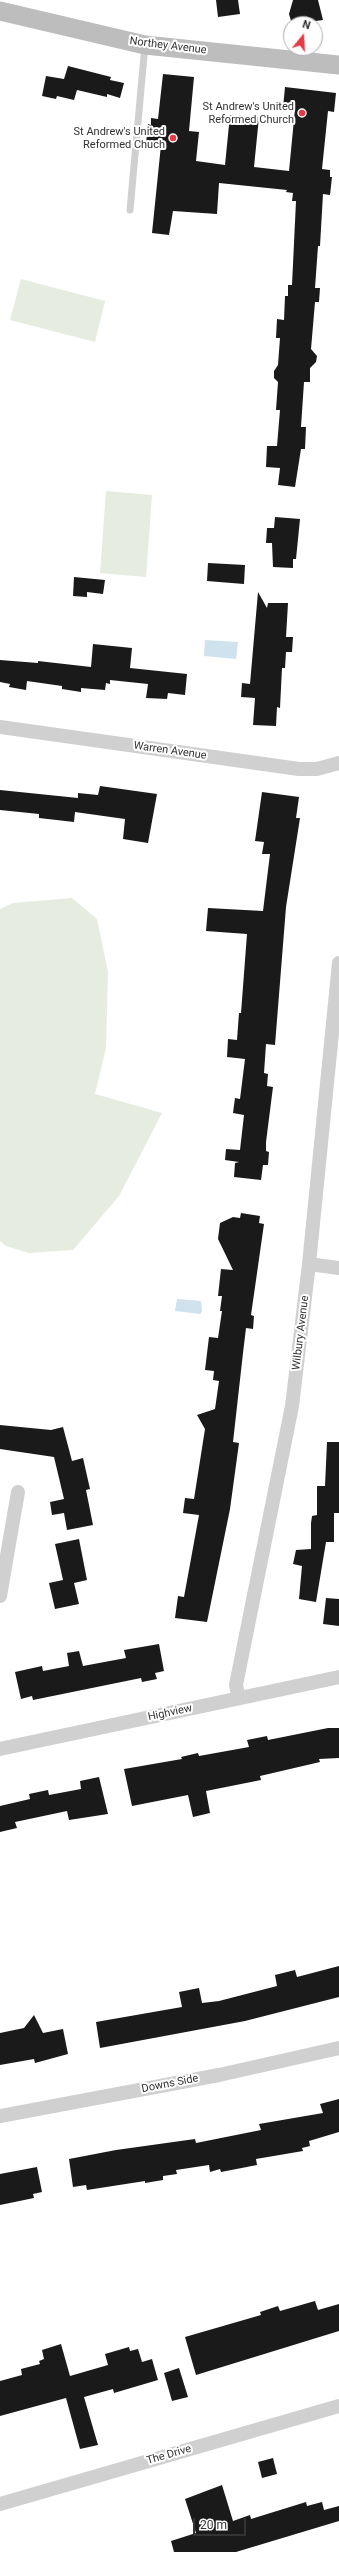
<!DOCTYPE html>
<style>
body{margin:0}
#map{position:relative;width:339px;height:2552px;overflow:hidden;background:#fff;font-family:Roboto,sans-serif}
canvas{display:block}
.north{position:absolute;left:283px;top:16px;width:40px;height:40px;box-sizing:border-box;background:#fff;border:1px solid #adadad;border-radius:50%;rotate:18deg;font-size:11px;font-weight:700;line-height:16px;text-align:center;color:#333}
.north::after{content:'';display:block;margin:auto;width:14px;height:18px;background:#e63946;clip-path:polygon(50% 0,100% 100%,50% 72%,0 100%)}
.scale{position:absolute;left:193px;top:2518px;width:53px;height:18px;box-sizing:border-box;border:2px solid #333;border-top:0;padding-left:5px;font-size:12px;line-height:14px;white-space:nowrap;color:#333;-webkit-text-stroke:3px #fff;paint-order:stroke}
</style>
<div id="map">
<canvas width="339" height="2552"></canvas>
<div class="north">N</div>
<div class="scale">20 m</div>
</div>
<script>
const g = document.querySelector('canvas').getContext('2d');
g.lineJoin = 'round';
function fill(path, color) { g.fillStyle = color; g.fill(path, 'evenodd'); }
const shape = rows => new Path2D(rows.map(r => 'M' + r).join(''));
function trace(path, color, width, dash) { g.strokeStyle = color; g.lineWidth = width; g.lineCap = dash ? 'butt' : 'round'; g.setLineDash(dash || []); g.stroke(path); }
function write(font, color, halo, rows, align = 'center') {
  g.font = font + ' Roboto,sans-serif'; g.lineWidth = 4; g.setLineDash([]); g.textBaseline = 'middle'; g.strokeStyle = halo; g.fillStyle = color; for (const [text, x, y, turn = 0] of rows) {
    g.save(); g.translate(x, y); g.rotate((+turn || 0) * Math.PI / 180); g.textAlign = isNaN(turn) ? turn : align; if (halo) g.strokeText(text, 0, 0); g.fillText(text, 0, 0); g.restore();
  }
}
fill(shape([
 [21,279,105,301,95,342,10,320],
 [106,491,152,495,146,577,100,573],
 [72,898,97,919,108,972,106,1048,95,1094,162,1113,119,1196,73,1250,29,1253,6,1246,0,1241,0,909,13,903]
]), '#e6ecdf');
fill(shape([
 [205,640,238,642,236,659,204,656],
 [177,1299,201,1301,202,1311,200,1314,175,1311]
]), '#cfe2ee');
fill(shape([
 [216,0,238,0,240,14,218,17],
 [293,0,318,0,323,20,295,24,291,21,289,14],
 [68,66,111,77,110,80,124,83,120,98,107,94,107,97,77,90,74,100,57,96,56,99,42,96,46,76,64,79],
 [163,74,194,77,189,131,199,132,196,161,225,165,230,115,259,117,254,167,289,171,295,109,283,108,285,87,336,93,334,112,328,111,322,169,330,170,330,177,332,177,330,195,323,194,320,246,318,246,315,288,320,288,319,302,315,302,311,349,317,356,316,362,310,368,310,382,304,382,301,427,306,427,305,449,301,449,295,487,278,485,280,468,266,467,267,446,277,446,280,410,276,410,278,382,274,378,274,371,278,365,280,338,276,338,277,319,284,320,285,296,288,296,288,285,292,285,296,201,292,201,293,193,286,192,287,190,219,183,217,214,173,211,169,235,152,233,161,145,146,144,148,124,151,125,151,118,158,119],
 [275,517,300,519,296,559,293,559,293,568,273,567,272,543,266,543,267,528,274,528],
 [208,563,245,565,244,584,207,581],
 [74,577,105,580,103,594,87,592,87,597,73,596],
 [258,592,267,608,268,603,288,603,286,637,293,637,292,652,286,652,285,668,282,668,280,708,277,707,276,726,253,725,255,698,241,697,242,683,250,684],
 [93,644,132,648,130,668,187,674,185,695,168,693,167,699,146,698,148,684,110,680,110,684,106,683,105,690,81,688,81,692,62,689,62,686,27,681,26,690,9,687,10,684,0,682,0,660,38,663,38,661,91,667],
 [100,786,157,794,148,843,123,839,125,819,75,812,74,822,39,818,39,814,0,810,0,790,78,798,78,793,98,795],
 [262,792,299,797,296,818,300,818,286,907,275,1045,266,1044,264,1073,268,1074,267,1086,273,1087,266,1142,266,1151,269,1152,268,1165,263,1165,261,1180,234,1177,235,1163,239,1162,225,1160,226,1149,240,1150,244,1115,233,1113,235,1098,240,1099,245,1059,227,1057,228,1039,237,1040,239,1013,241,1013,247,934,206,931,208,908,263,911,270,854,262,854,264,842,255,841],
 [241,1213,260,1216,259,1223,264,1224,251,1315,254,1316,253,1329,246,1328,243,1353,233,1442,239,1443,230,1509,207,1622,175,1618,178,1596,184,1597,199,1515,183,1513,185,1498,194,1499,205,1429,197,1415,215,1409,219,1381,213,1380,214,1371,205,1370,209,1337,218,1338,222,1311,220,1311,222,1296,218,1296,221,1269,233,1270,218,1239,220,1223,233,1217,240,1218],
 [0,1425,51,1430,63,1427,72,1461,83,1458,90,1489,86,1490,93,1525,67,1530,64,1513,52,1515,50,1502,64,1499,54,1457,0,1449],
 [327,1442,339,1442,339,1513,334,1513,334,1542,326,1542,316,1602,299,1599,302,1566,293,1564,296,1550,311,1549,311,1523,312,1516,317,1515,317,1486,325,1486],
 [79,1539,87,1580,74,1583,79,1604,55,1609,49,1583,63,1580,55,1544],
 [326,1598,339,1599,339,1626,323,1624],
 [159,1644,164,1671,155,1673,157,1679,142,1682,141,1678,33,1700,32,1696,21,1699,15,1672,42,1666,43,1671,69,1666,67,1653,79,1651,83,1666,126,1658,124,1650],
 [328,1728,339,1728,339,1758,319,1759,320,1762,260,1776,261,1780,206,1791,210,1813,193,1817,188,1795,132,1806,124,1769,182,1759,181,1757,198,1753,199,1756,249,1747,247,1740,267,1736,268,1740],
 [99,1777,108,1814,69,1820,67,1811,15,1822,17,1828,0,1832,0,1806,30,1799,29,1794,48,1790,49,1795,81,1789,80,1781],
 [339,1966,339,1997,245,2021,100,2048,96,2022,182,2007,179,1992,199,1988,202,2003,219,2001,277,1986,275,1975,295,1970,297,1977],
 [34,2015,43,2033,63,2029,68,2054,35,2063,34,2059,0,2065,0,2033,24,2028],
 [339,2099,339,2132,309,2141,310,2146,302,2148,303,2151,256,2159,257,2165,221,2172,220,2169,210,2172,209,2165,176,2170,177,2174,163,2176,163,2180,145,2183,145,2181,87,2190,86,2185,73,2187,69,2159,116,2150,195,2139,196,2143,261,2130,259,2124,323,2113,320,2104],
 [37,2167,42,2192,33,2194,34,2198,0,2205,0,2174],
 [315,2301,318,2310,339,2304,339,2331,196,2375,185,2337,261,2315,260,2312,278,2306,280,2311],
 [61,2344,70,2376,108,2365,105,2354,129,2347,130,2351,138,2349,142,2362,152,2359,158,2380,114,2393,113,2389,84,2397,98,2445,80,2449,66,2398,0,2416,0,2381,22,2375,21,2369,40,2364,39,2361,44,2359,42,2350],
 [179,2368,188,2397,172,2401,164,2373],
 [273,2458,277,2474,262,2478,258,2462],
 [222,2485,233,2521,250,2515,251,2519,306,2502,307,2506,322,2502,324,2510,339,2506,339,2521,236,2552,174,2552,171,2541,196,2533,185,2499]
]), '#1a1a1a');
trace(shape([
 [130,210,145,45]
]), '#d0d0d0', 7);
trace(shape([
 [0,727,299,769,317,769,339,763],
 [309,1264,339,1268],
 [0,1596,18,1492],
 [239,1698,236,1685,292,1406,309,1264,339,963],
 [0,1749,339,1677],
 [0,2116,219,2075,339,2048],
 [0,2504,339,2406]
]), '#d0d0d0', 14);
trace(shape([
 [0,11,145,45,339,65]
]), '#bdbdbd', 19);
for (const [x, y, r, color] of [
 [302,113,4,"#e63946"],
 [173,138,4,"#e63946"]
]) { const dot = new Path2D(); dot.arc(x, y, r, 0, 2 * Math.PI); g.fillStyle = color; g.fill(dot); trace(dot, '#fff', 1.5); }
write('11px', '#333', '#fff', [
 ["Northey Avenue",168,46,7],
 ["Warren Avenue",170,751,8],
 ["Wilbury Avenue",301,1333,-83],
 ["Highview",170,1713,-12],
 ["Downs Side",170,2084,-11],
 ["The Drive",169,2455,-16]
]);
write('11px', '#333', '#fff', [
 ["St Andrew's United",294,107],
 ["Reformed Church",294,120],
 ["St Andrew's United",165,132],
 ["Reformed Chuch",165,145]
], 'right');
</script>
